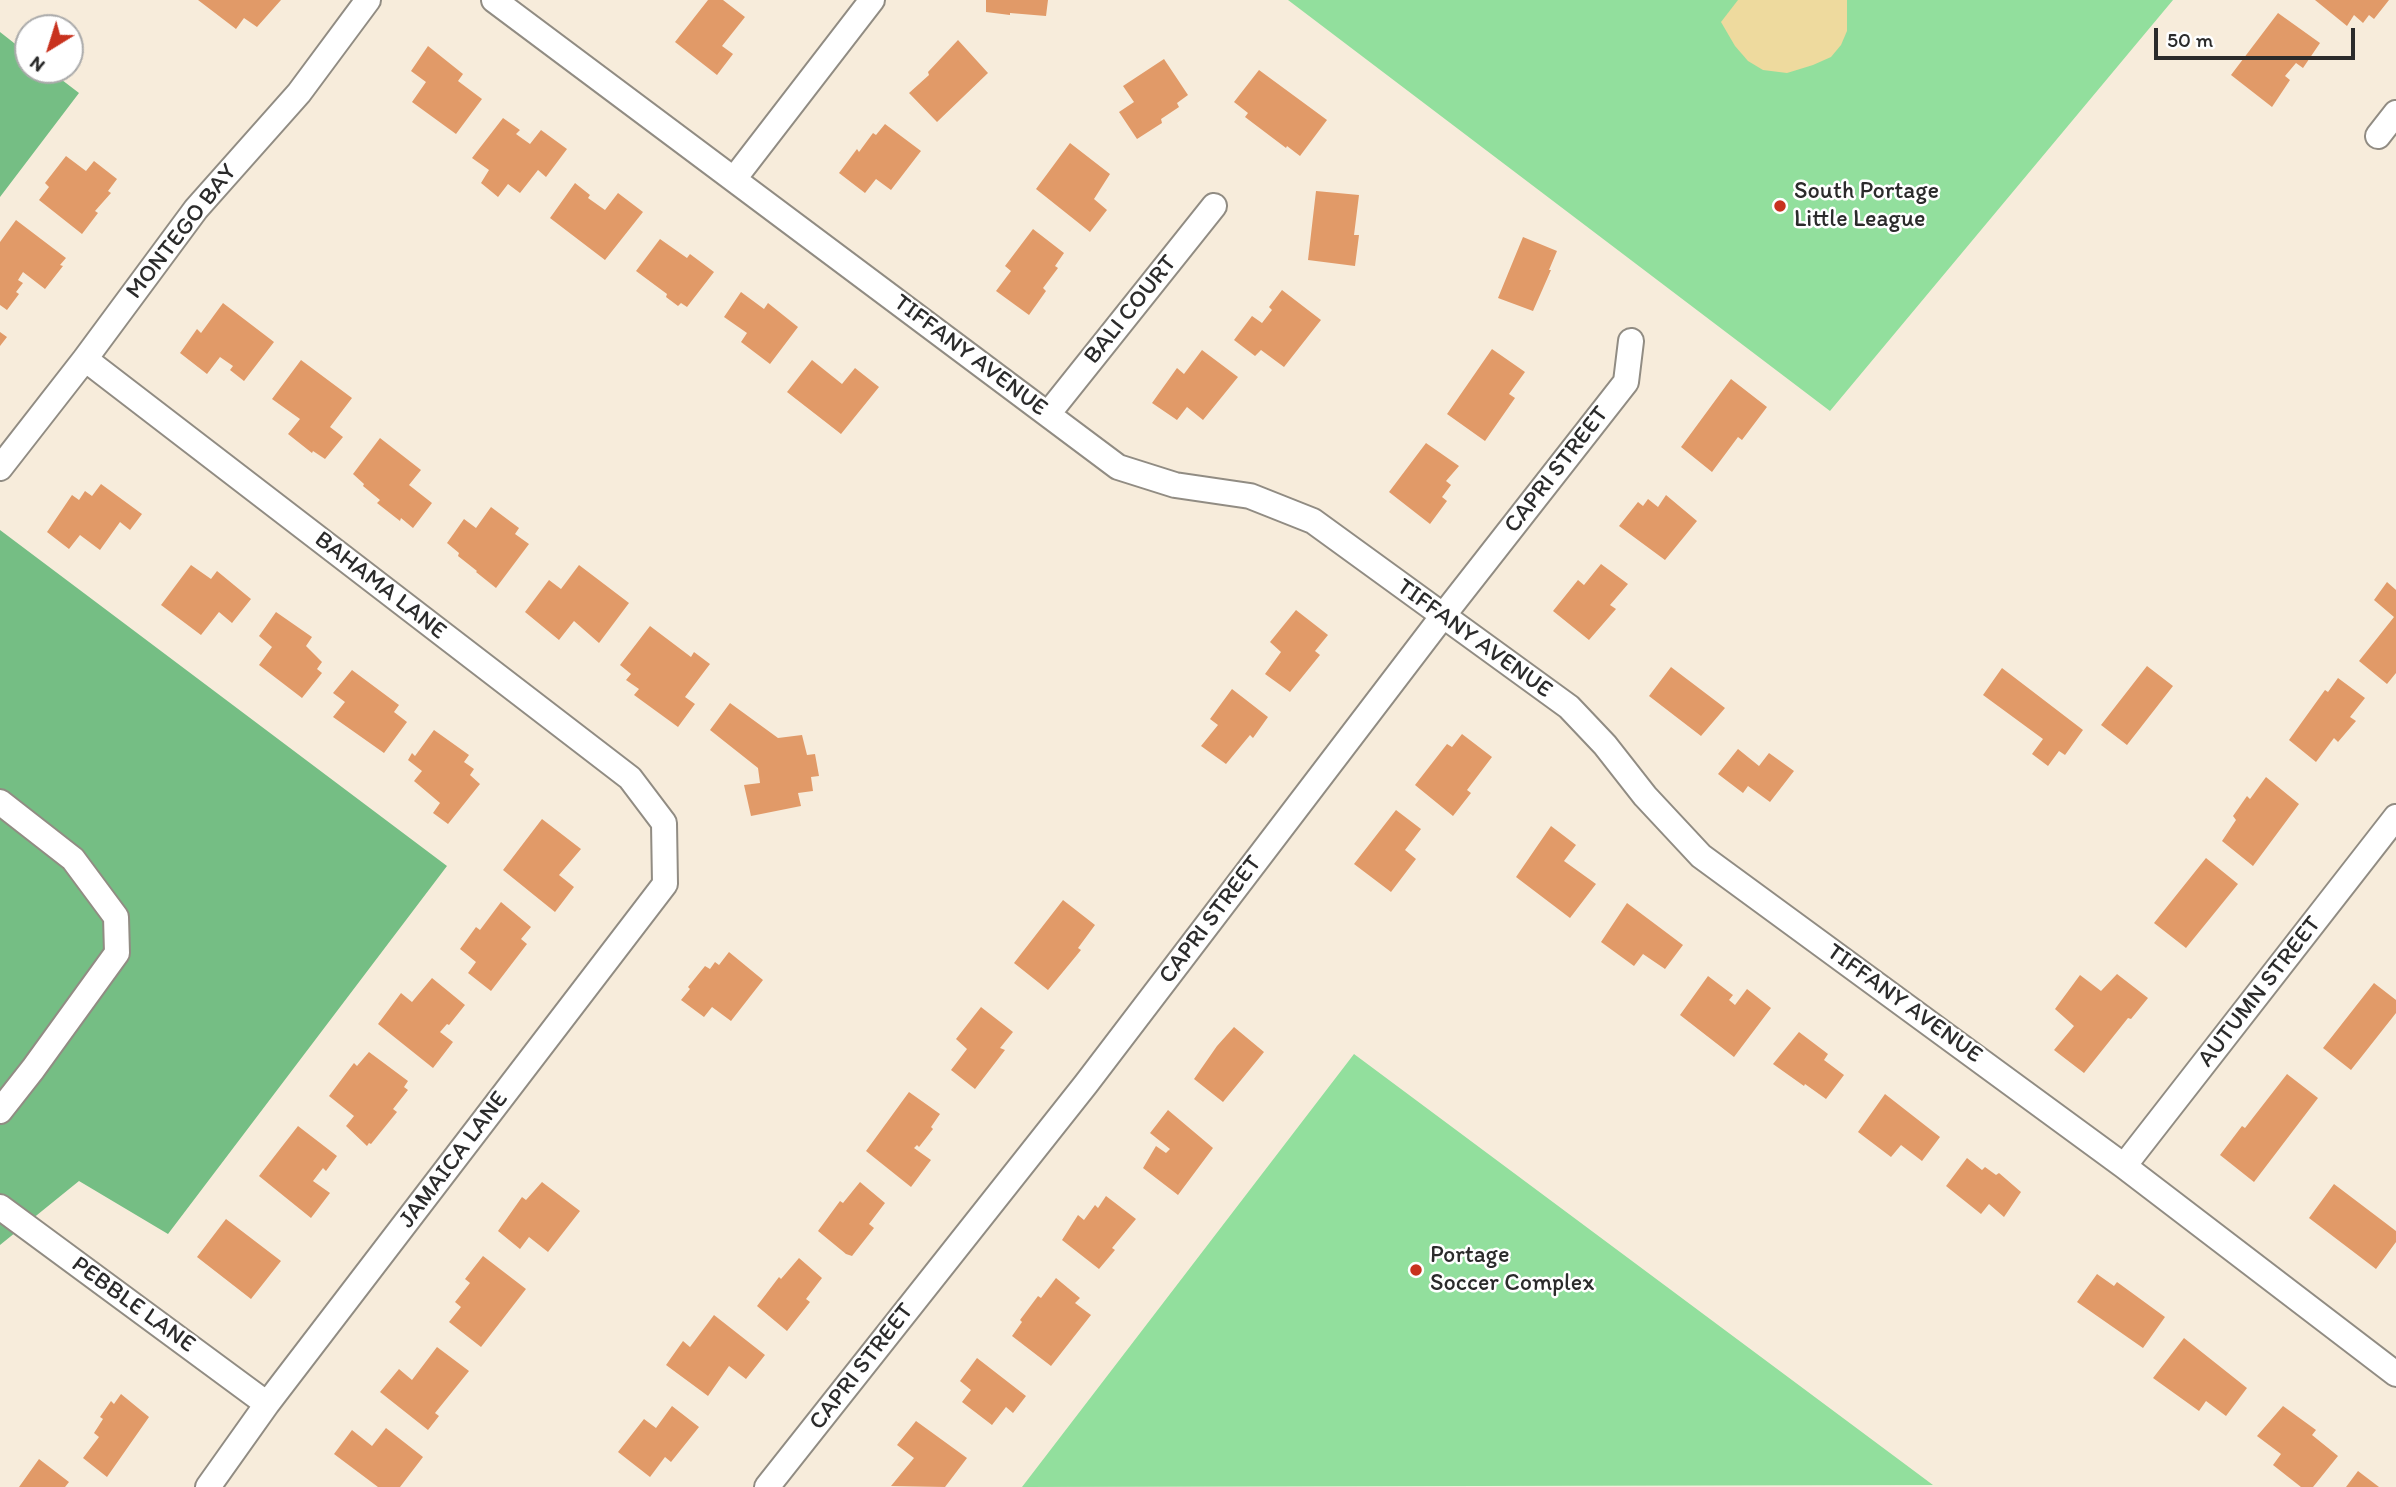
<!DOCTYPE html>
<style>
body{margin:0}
#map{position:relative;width:2396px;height:1487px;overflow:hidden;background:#f7ecdb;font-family:Itim,sans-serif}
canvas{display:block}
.north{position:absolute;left:14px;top:14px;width:70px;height:70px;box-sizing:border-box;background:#fff;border:2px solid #aaa;border-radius:50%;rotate:218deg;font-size:19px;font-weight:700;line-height:28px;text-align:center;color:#2b2b2b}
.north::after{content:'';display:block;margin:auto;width:24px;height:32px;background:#c8321e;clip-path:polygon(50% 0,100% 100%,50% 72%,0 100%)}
.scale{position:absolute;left:2154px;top:28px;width:201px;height:32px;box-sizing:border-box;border:4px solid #2b2b2b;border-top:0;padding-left:9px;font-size:21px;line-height:24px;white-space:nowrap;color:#2b2b2b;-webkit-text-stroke:5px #fff;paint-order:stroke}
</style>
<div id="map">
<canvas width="2396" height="1487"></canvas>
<div class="north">N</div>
<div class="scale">50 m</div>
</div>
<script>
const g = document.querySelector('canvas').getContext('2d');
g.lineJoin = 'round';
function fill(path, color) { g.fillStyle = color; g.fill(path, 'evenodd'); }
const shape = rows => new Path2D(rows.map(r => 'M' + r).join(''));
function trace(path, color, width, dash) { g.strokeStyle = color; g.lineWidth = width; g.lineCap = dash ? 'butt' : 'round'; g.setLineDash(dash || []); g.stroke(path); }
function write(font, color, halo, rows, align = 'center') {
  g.font = font + ' Itim,sans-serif'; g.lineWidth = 5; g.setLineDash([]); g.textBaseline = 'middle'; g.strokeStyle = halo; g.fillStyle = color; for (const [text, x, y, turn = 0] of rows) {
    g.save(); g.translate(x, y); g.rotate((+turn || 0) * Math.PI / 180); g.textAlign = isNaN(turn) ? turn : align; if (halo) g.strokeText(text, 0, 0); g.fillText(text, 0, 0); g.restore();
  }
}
fill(shape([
 [1288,0,2173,0,1830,411],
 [1354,1054,1933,1485,1022,1487]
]), '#92df9d');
fill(shape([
 [0,32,28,54,28,70,49,70,79,93,0,197],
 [0,530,447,866,168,1234,79,1181,0,1245]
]), '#75be84');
fill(shape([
 [1738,0,1847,0,1847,31,1841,45,1831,57,1813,65,1787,73,1763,70,1748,61,1735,46,1721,22]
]), '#eeda9e');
fill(shape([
 [198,0,281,0,257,27,244,18,236,29],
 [708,0,723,0,745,17,722,46,733,54,717,75,675,42],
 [986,0,1048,0,1046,16,1010,13,1010,15,986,12],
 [2315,0,2389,0,2374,19,2369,15,2363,23,2354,15,2347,26],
 [2278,13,2320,43,2303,68,2296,63,2285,76,2290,80,2272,107,2231,75],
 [958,40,988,73,937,122,909,93,929,75,928,72],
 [428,46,463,74,458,81,482,99,456,134,412,102,426,82,411,71],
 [1164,59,1188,95,1177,103,1179,107,1161,119,1162,123,1137,139,1119,112,1134,102,1123,86],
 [1259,70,1327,120,1300,156,1287,146,1286,148,1245,117,1248,113,1234,102],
 [503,118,520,130,516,134,530,144,541,130,567,149,546,177,538,170,520,193,508,184,498,197,481,183,489,170,472,158],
 [885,124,921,151,891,190,876,179,865,193,839,173,857,149,859,152,873,133,876,135],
 [1070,143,1110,174,1094,199,1107,210,1090,232,1036,189],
 [66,156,86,171,94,161,117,179,108,191,111,193,95,211,98,213,82,234,39,200,49,187,45,183],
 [575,183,590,195,588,198,605,210,618,193,643,212,605,260,550,218],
 [1316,191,1359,195,1354,235,1359,235,1355,266,1308,260],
 [16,220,66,258,60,265,63,266,45,289,23,272,18,280,23,283,16,292,19,294,7,310,0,305,0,242],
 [1033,229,1064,253,1055,266,1058,268,1043,288,1046,291,1029,315,996,291,1011,271,1005,266],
 [1523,237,1557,251,1549,270,1551,270,1533,311,1498,298],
 [660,239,687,258,690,254,714,272,687,307,681,303,678,306,666,297,667,294,636,271],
 [1282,290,1321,320,1284,367,1261,350,1255,356,1234,340,1252,316,1262,323,1272,310,1269,307],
 [741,292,764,309,768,303,798,327,770,364,741,342,747,333,724,317],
 [223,303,274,342,244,381,230,370,233,366,220,357,207,374,180,353,197,329,201,333],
 [0,332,7,337,0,346],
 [1492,349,1525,372,1509,394,1515,398,1485,441,1447,414],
 [1202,350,1238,377,1203,420,1187,407,1177,420,1152,403,1177,368,1184,374],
 [301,360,352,398,330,427,343,437,325,459,313,451,312,453,288,434,300,419,272,399],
 [812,360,842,384,855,368,879,387,841,434,787,392],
 [1731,379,1767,407,1742,440,1738,437,1712,472,1681,447],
 [380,438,421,470,409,485,432,503,413,528,401,518,400,521,377,503,380,500,363,486,364,484,353,474],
 [1426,443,1459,466,1446,481,1451,485,1442,497,1447,501,1430,524,1389,492],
 [101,484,142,514,130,530,120,522,100,550,80,535,69,549,47,532,72,495,79,500,85,491,92,496],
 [1666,495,1697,521,1665,560,1619,526,1638,502,1643,506,1648,499,1658,507],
 [491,507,519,528,515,534,529,544,496,588,476,572,477,571,458,556,459,553,447,543,464,519,476,528],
 [1601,564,1628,584,1610,605,1616,609,1589,640,1553,611,1578,580,1584,585],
 [191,565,211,579,217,571,251,599,232,623,219,612,201,635,161,605],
 [579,565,629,603,599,643,574,621,559,640,525,612,549,580,561,589],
 [2387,582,2396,590,2396,673,2387,684,2359,661,2394,617,2374,600],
 [1296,610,1328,635,1315,651,1320,655,1290,692,1265,674,1281,652,1270,642],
 [276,612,312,637,306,646,322,662,317,669,322,673,302,698,259,665,272,647,259,636],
 [650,626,691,657,694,652,710,664,685,697,695,704,678,727,634,695,639,689,626,680,631,674,620,665],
 [2147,666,2173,686,2127,745,2101,725],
 [1671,667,1725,708,1701,736,1649,696],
 [2002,668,2083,730,2065,755,2059,751,2048,766,2032,754,2043,739,1983,695],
 [352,670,399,705,394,712,407,722,384,753,333,717,345,702,333,693],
 [2338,678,2365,698,2350,717,2356,721,2338,742,2334,738,2316,762,2289,740,2325,690,2328,692],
 [1232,689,1268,717,1253,738,1250,735,1226,764,1201,746,1218,725,1210,719],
 [730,703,778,738,802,735,807,755,815,754,819,776,811,777,813,791,798,793,801,806,751,816,744,785,760,783,758,768,710,730],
 [434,730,469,755,464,762,474,769,470,775,480,784,448,824,433,813,440,803,414,781,422,771,408,760,412,753,415,756],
 [1462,734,1492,757,1467,790,1471,793,1453,816,1415,785,1447,744,1452,747],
 [1738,749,1759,766,1769,753,1794,771,1770,802,1748,786,1743,793,1718,774],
 [2266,777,2299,804,2253,866,2222,841,2236,820,2233,816,2247,796,2250,799],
 [1396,810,1421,829,1405,850,1416,859,1391,892,1354,864],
 [542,819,581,849,559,875,574,887,555,912,503,870],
 [1551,826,1576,845,1564,861,1596,884,1570,918,1516,877],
 [2206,858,2238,884,2186,948,2154,923],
 [1063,900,1095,925,1078,948,1081,950,1048,990,1014,963],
 [501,902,531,927,521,939,527,944,491,991,468,973,476,962,460,949,476,927,480,930],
 [1627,903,1683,945,1665,969,1643,954,1634,966,1601,942],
 [729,952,763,980,731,1021,712,1007,704,1017,681,1000,690,989,688,987,705,966,710,969,715,962,719,965],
 [2117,974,2148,998,2131,1019,2128,1018,2084,1073,2054,1050,2074,1026,2055,1009,2080,975,2101,991],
 [1708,976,1733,995,1729,1000,1735,1005,1747,989,1771,1008,1734,1057,1680,1015],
 [432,978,465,1005,449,1025,447,1024,440,1032,453,1042,433,1068,378,1024,401,993,412,1002],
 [2374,983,2396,1000,2396,1013,2351,1070,2323,1048],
 [981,1007,1013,1032,1000,1048,1005,1050,975,1089,951,1070,967,1049,956,1039],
 [1234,1027,1264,1052,1223,1102,1194,1079,1217,1046],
 [1799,1032,1828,1054,1824,1060,1844,1075,1826,1099,1805,1084,1804,1086,1773,1064],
 [369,1052,408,1081,404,1087,408,1090,393,1109,397,1112,371,1144,369,1143,367,1146,346,1126,354,1116,329,1096,354,1063,357,1066],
 [2287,1074,2318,1098,2254,1182,2220,1155,2242,1126,2245,1128],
 [909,1092,940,1114,931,1127,933,1129,919,1147,917,1145,914,1148,931,1160,911,1187,866,1151],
 [1885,1094,1940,1137,1922,1161,1901,1145,1891,1157,1858,1132],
 [1168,1110,1213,1148,1178,1195,1143,1168,1156,1146,1166,1153,1170,1149,1150,1133],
 [298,1126,337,1156,326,1171,323,1168,313,1181,330,1193,311,1218,259,1176],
 [1967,1158,1982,1170,1985,1167,1996,1175,1999,1173,2021,1192,2004,1217,1989,1204,1981,1214,1946,1186],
 [542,1182,580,1211,548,1252,529,1237,520,1249,498,1231,522,1197,526,1200],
 [860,1182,885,1203,869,1224,874,1228,852,1256,846,1254,818,1231,840,1201,843,1203],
 [2334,1184,2396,1231,2396,1242,2376,1269,2309,1218],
 [1106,1196,1136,1219,1112,1248,1115,1250,1099,1269,1062,1240,1078,1215,1084,1220,1095,1205,1098,1208],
 [226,1219,281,1261,251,1299,197,1257],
 [483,1256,526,1289,481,1347,449,1322,461,1307,455,1302,470,1283,465,1279],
 [799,1258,822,1278,806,1299,810,1302,787,1331,757,1306,779,1277,781,1279],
 [2097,1274,2114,1286,2117,1282,2165,1317,2143,1348,2077,1302],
 [1056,1278,1080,1298,1075,1303,1091,1315,1051,1366,1012,1336,1022,1322,1020,1320,1038,1296,1041,1298],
 [714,1315,765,1355,746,1379,729,1366,708,1396,666,1365,683,1341,690,1347],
 [2184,1338,2247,1388,2226,1416,2206,1401,2199,1411,2153,1378],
 [437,1347,469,1371,435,1413,439,1416,428,1430,380,1392,399,1369,412,1380],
 [977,1358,1026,1396,1013,1413,1006,1407,992,1425,962,1402,971,1390,960,1381],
 [121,1394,149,1417,107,1477,83,1458,99,1437,94,1433,103,1419,100,1417,111,1401,114,1404],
 [672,1406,699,1427,671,1462,665,1457,650,1477,618,1452,644,1419,656,1428],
 [2283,1406,2316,1430,2312,1435,2338,1456,2313,1487,2301,1487,2273,1465,2281,1454,2257,1436],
 [916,1421,967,1458,945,1487,891,1486,914,1458,897,1445],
 [386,1428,423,1457,400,1487,378,1487,334,1454,352,1430,372,1446],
 [39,1459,69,1482,65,1487,19,1487],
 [2358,1471,2379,1487,2346,1487]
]), '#e19a68');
const minor = shape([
 [494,0,1118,467,1175,485,1250,496,1313,521,1569,707,1605,745,1645,796,1701,856,2124,1166,2396,1374],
 [2378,136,2396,113],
 [734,179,872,0],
 [85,359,630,778,664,823,665,884,267,1404,208,1487],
 [1048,414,1214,206],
 [0,468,85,359,196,209,299,93,368,0],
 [0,802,73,859,116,917,117,953,33,1069,0,1111],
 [2124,1166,2396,817],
 [0,1207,267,1404],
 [767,1487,1086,1084,1442,617,1626,382,1631,341]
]);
trace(minor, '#918c83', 28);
trace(minor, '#fff', 24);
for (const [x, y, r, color] of [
 [1780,206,7,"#c8321e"],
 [1416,1270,7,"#c8321e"]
]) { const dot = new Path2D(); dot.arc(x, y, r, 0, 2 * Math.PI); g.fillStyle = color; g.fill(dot); trace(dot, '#fff', 2.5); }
write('24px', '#2b2b2b', '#fff', [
 ["South Portage",1794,192],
 ["Little League",1794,220],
 ["Portage",1430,1256],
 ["Soccer Complex",1430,1284]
], 'left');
write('24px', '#2b2b2b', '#fff', [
 ["MONTEGO BAY",182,232,-52],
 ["BALI COURT",1131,310,-51],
 ["TIFFANY AVENUE",970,356,37],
 ["CAPRI STREET",1557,470,-52],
 ["BAHAMA LANE",380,586,38],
 ["TIFFANY AVENUE",1474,639,36],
 ["CAPRI STREET",1211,920,-53],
 ["AUTUMN STREET",2260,992,-52],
 ["TIFFANY AVENUE",1904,1004,36],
 ["JAMAICA LANE",454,1160,-53],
 ["PEBBLE LANE",133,1305,36],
 ["CAPRI STREET",862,1367,-52]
]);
</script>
